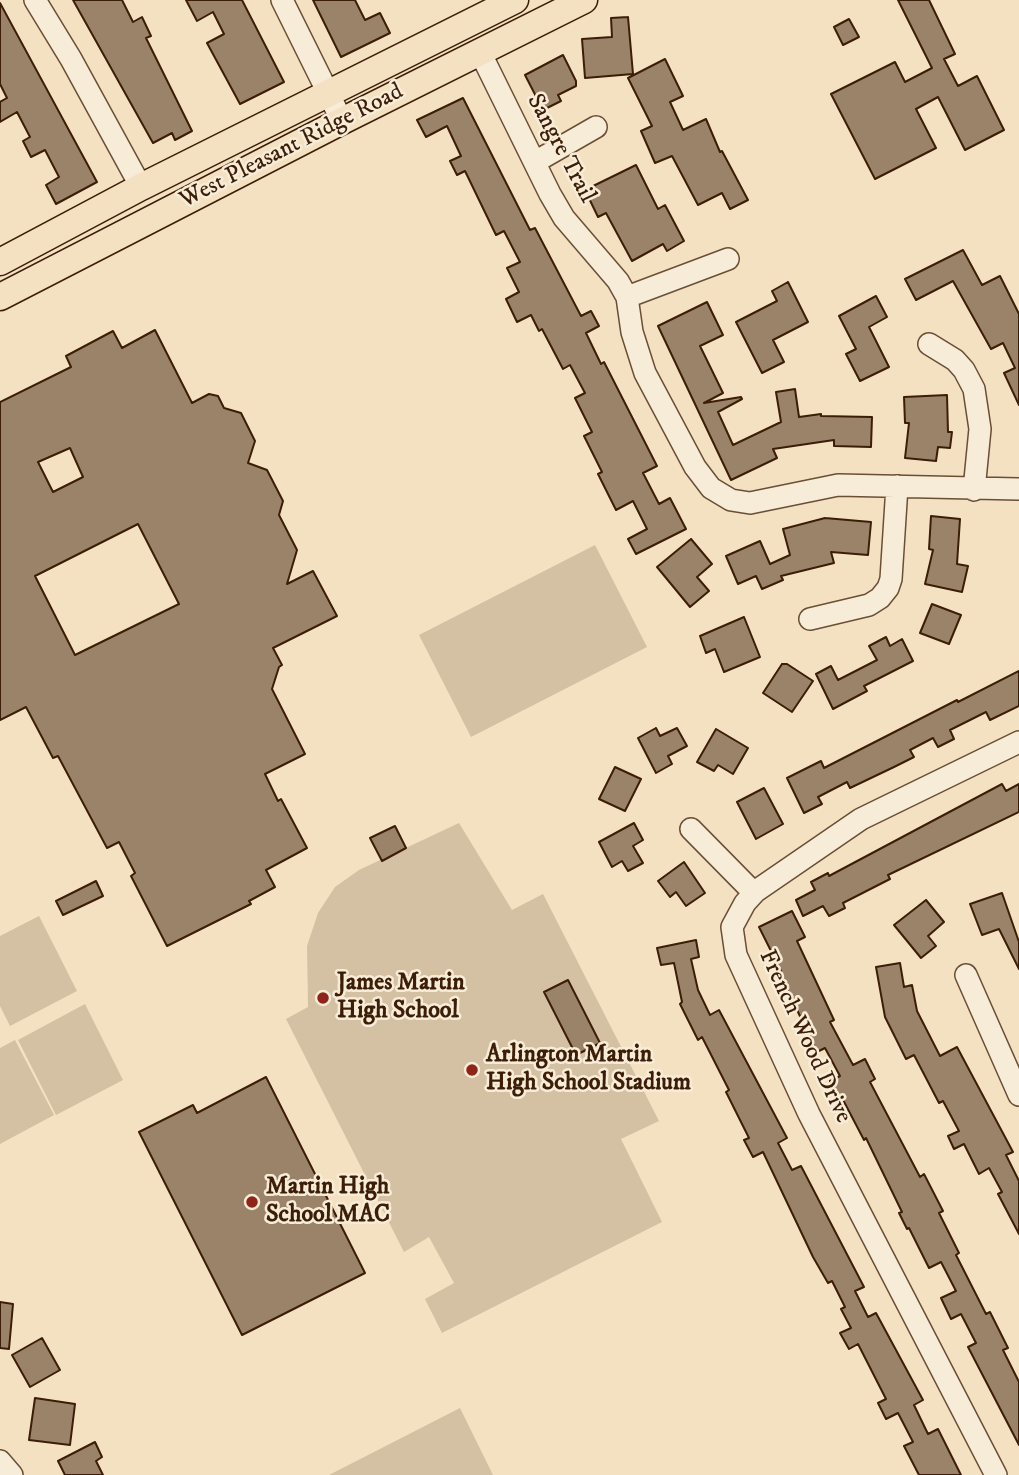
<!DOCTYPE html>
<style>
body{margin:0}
canvas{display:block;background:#f3e1c2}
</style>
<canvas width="1019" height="1475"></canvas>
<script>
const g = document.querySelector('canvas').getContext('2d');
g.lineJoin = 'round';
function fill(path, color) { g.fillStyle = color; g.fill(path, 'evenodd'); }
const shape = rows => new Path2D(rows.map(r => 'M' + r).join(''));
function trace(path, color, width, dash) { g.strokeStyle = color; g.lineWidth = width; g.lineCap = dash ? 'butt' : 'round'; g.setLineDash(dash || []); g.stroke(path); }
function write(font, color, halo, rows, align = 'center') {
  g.font = font + ' "IM FELL DW Pica",serif'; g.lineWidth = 5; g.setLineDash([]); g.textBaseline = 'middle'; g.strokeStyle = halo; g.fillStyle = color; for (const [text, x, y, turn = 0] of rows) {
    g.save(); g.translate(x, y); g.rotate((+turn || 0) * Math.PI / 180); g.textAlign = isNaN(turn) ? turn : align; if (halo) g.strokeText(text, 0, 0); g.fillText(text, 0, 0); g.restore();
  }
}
fill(shape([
 [595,545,647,647,471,737,419,635],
 [459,823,512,910,543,894,659,1121,621,1139,662,1222,442,1333,425,1299,454,1283,429,1237,404,1252,286,1019,308,1007,307,946,318,913,335,887,359,870],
 [39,916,77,991,10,1026,0,1006,0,936],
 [85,1004,123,1080,56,1115,18,1040],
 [15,1040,54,1115,0,1144,0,1048],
 [460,1408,493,1475,329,1475]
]), '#d4c0a2');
const building = shape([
 [73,0,122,0,133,22,142,17,151,36,146,38,192,131,175,140,172,133,153,143,73,0],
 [186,0,242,0,284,82,240,104,207,43,224,34,213,12,197,21,186,0],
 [313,0,355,0,365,20,380,13,390,33,341,57,313,0],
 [898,0,929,0,955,54,944,59,958,86,977,76,1004,130,965,150,938,97,916,109,936,148,875,179,831,94,895,62,905,82,932,68,898,0],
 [0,3,97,182,56,204,46,185,59,177,45,150,31,157,23,141,30,137,17,112,0,122,0,102,7,98,0,84,0,3],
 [628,17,633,74,585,78,582,39,612,37,611,18,628,17],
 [849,19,859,37,843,45,834,27,849,19],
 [563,55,576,81,576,86,558,95,561,101,543,110,525,75,563,55],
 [665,59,683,96,670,102,683,130,706,119,720,152,722,151,748,200,730,209,722,193,698,205,672,156,655,163,641,131,652,126,628,78,665,59],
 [463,98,530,230,535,228,581,316,591,311,599,326,586,333,601,364,604,362,657,466,643,473,659,504,670,498,686,529,636,554,628,539,647,529,633,501,616,510,598,474,602,472,584,436,592,432,575,398,585,393,570,365,563,369,542,329,539,331,531,315,517,322,506,299,519,292,507,268,520,262,504,231,496,235,465,171,457,175,450,161,461,156,447,126,426,137,417,120,463,98],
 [636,165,658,209,665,205,684,241,667,251,663,244,632,261,606,213,598,217,585,190,636,165],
 [963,250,982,285,1000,276,1019,314,1019,405,1004,373,1015,368,1003,343,991,349,953,281,916,300,905,279,963,250],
 [788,282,808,322,773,340,784,362,762,373,736,322,777,301,772,291,788,282],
 [876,296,887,317,869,327,889,367,860,381,846,354,856,349,839,316,876,296],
 [707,302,723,335,700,346,723,393,704,403,741,397,742,399,718,412,733,445,781,422,776,392,795,389,799,417,821,414,821,416,872,417,871,447,834,446,834,440,773,449,777,458,731,480,658,326,707,302],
 [155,330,192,403,209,394,218,396,224,408,241,413,255,441,248,463,267,470,283,501,279,515,297,550,287,584,313,571,337,616,273,648,282,665,279,667,272,689,305,754,265,774,278,801,281,799,307,848,266,870,275,887,249,901,251,904,167,946,131,876,135,873,119,842,107,848,58,756,53,758,26,707,0,720,0,402,71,367,66,356,113,331,122,348,155,330],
 [70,448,83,477,53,492,38,462,70,448],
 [138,524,179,604,75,655,35,576,138,524],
 [947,395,948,432,952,432,950,448,938,447,936,461,905,458,909,423,905,423,904,397,947,395],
 [931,516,960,519,957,564,968,566,962,592,925,584,933,550,929,549,931,516],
 [825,518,871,522,868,555,831,552,834,563,781,576,783,580,762,589,756,576,738,584,726,556,760,541,770,564,790,555,783,529,825,518],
 [691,539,712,564,697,577,709,591,690,607,657,567,691,539],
 [932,604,961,615,949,644,920,633,932,604],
 [744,617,760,657,724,672,715,649,706,653,700,636,744,617],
 [886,637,890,646,902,639,913,661,864,686,867,691,833,709,816,674,831,666,838,680,877,660,869,646,886,637],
 [782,664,787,664,813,681,792,712,763,693,782,664],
 [1019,671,1019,706,990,720,986,712,950,730,954,739,938,747,933,738,910,750,914,757,894,767,850,788,847,782,818,797,822,804,804,813,787,778,821,761,824,768,957,700,958,702,1019,671],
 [656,728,660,736,677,728,687,746,668,756,672,764,656,773,638,738,656,728],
 [716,729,748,748,733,774,718,765,714,771,697,762,716,729],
 [615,767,641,779,625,811,599,799,615,767],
 [1002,784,1006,791,1019,784,1019,812,888,875,890,879,843,903,845,908,829,916,823,906,803,916,796,900,815,890,811,882,828,873,829,876,1002,784],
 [764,788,783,824,756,839,737,802,764,788],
 [634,823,643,840,633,846,643,863,628,871,622,861,612,867,599,842,634,823],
 [395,826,406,848,382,861,370,838,395,826],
 [684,862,705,893,686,906,676,892,670,897,658,881,684,862],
 [96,881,103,896,63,915,56,901,96,881],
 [1002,893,1019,942,1019,969,999,929,982,935,970,904,1002,893],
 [926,900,944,922,928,936,936,946,921,958,894,925,926,900],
 [792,911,805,937,797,941,834,1020,830,1022,853,1065,865,1059,875,1079,870,1082,920,1177,924,1174,943,1211,939,1213,959,1253,956,1255,986,1314,990,1312,1008,1348,1003,1350,1019,1382,1019,1445,968,1347,976,1343,961,1314,951,1319,941,1298,956,1291,941,1262,929,1268,909,1228,907,1229,899,1213,902,1212,866,1138,864,1140,841,1096,839,1098,830,1081,840,1076,825,1048,817,1052,779,972,781,971,759,927,792,911],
 [696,940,699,957,691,959,698,990,710,1015,719,1010,787,1138,778,1143,792,1170,801,1166,864,1287,855,1291,868,1317,876,1313,923,1400,914,1405,928,1434,938,1429,961,1475,919,1475,904,1446,913,1442,898,1413,886,1419,878,1403,886,1399,858,1344,849,1349,840,1333,851,1328,841,1309,845,1307,832,1281,828,1283,813,1257,763,1152,753,1157,744,1140,749,1138,726,1092,729,1090,702,1037,698,1040,680,1004,682,1002,674,963,661,965,657,948,696,940],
 [900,963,904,987,912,985,917,1011,940,1056,957,1047,1013,1152,1006,1155,1019,1181,1019,1234,998,1194,1002,1192,989,1168,979,1174,964,1144,954,1149,948,1136,959,1131,943,1101,939,1103,914,1055,906,1059,885,1017,876,967,900,963],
 [568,980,600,1043,576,1055,544,992,568,980],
 [266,1077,365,1273,242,1335,139,1132,193,1105,197,1113,266,1077],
 [0,1302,13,1304,9,1349,0,1348,0,1302],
 [42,1338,60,1370,30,1387,12,1355,42,1338],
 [35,1398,75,1404,70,1445,29,1440,35,1398],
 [95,1442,102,1457,96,1461,103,1475,65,1475,58,1461,95,1442]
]);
fill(building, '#9b8369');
trace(building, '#3c1d08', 2);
const minor = shape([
 [35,0,71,59,141,187],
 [282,0,342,121],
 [480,52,550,194,564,218,618,281,627,297,632,332,645,373,695,467,711,488,731,500,750,503,838,485,1019,489],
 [535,162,596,127],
 [627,297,728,259],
 [929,344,955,360,964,370,974,389,980,429,974,490],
 [810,619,869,605,880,598,888,588,891,579,897,486],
 [691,829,754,893],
 [966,975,1019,1095],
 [0,1461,12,1475],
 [996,1475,809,1114,736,955,732,927,745,903,756,891,861,819,1019,742]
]);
const major = shape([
 [0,262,141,187,515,0],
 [0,297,342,121,584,0]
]);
trace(minor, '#6a4e36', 24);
trace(major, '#3c1d08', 29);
trace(minor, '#f7ecd7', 21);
trace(major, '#f3e1c2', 26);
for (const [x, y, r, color] of [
 [323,998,7,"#8f2418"],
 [472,1070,7,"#8f2418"],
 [252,1202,7,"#8f2418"]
]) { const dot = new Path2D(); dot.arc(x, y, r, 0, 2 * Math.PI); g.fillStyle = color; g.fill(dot); trace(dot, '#f7ecd7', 2.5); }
write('24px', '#3c1d08', '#f7ecd7', [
 ["West Pleasant Ridge Road",292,147,-27],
 ["Sangre Trail",560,149,62],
 ["French Wood Drive",804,1037,65]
]);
write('bold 24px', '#3c1d08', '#f7ecd7', [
 ["James Martin",337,984],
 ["High School",337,1012],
 ["Arlington Martin",486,1056],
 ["High School Stadium",486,1084],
 ["Martin High",266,1188],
 ["School MAC",266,1216]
], 'left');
</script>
